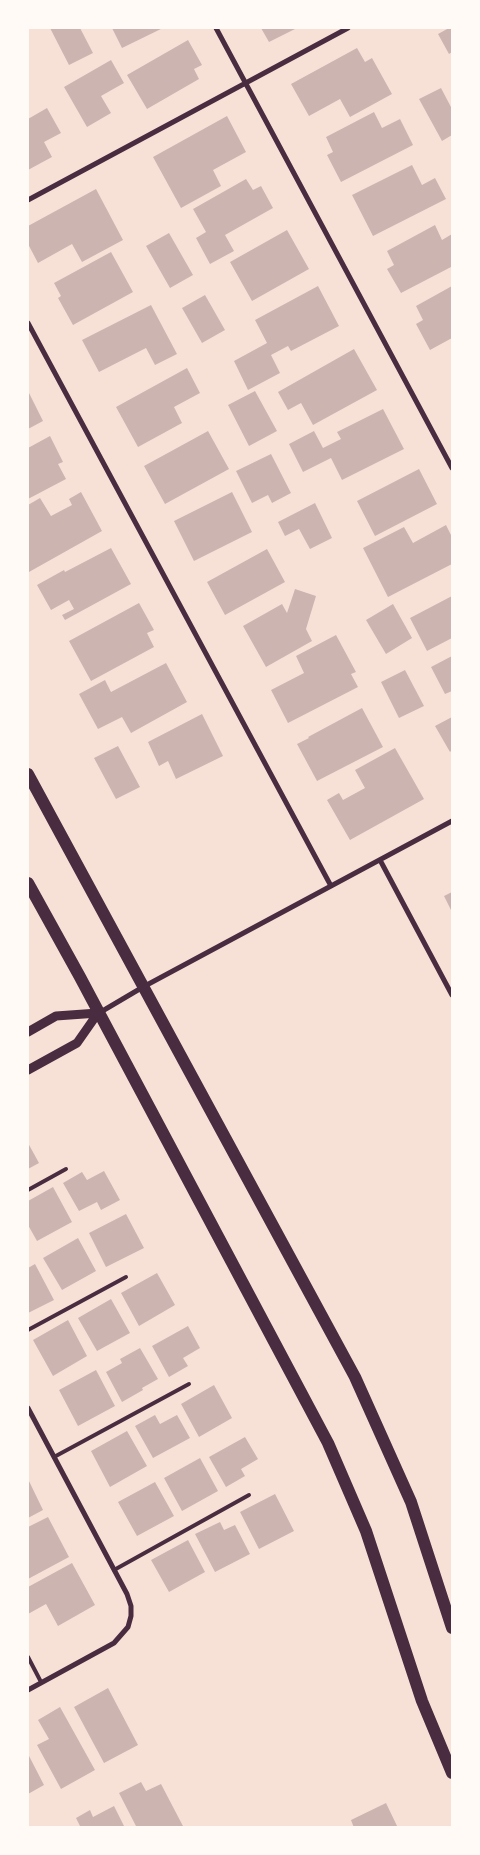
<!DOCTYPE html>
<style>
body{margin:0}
#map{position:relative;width:480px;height:1855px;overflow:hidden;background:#f7e1d7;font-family:"Fira Sans",sans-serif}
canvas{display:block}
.frame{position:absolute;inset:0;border:29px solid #fffaf5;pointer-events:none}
</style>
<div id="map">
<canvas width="480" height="1855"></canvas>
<div class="frame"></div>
</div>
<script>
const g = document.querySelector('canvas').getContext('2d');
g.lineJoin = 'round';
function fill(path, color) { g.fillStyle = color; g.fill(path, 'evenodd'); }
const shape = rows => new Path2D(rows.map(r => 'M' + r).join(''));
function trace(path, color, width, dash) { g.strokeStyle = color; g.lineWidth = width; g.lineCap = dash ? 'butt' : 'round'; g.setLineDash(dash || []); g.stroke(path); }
fill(shape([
 [50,28,80,28,93,53,69,65],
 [112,28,163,28,122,48],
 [261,28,297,28,269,42],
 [449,28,452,28,452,52,449,54,438,34],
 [188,40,202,65,194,69,199,79,147,109,127,75],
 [357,48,365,62,372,58,392,94,350,117,340,99,309,116,291,84],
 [111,60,124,83,101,96,111,113,87,127,64,87],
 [441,88,452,109,452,135,442,141,419,99],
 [47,108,61,133,44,142,52,157,28,170,28,119],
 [374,112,382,128,400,119,413,145,341,182,327,155,333,152,326,137],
 [227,116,246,152,213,170,221,186,181,208,153,157],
 [412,165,422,185,435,178,446,199,373,236,352,195],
 [246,179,253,190,261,186,273,208,225,235,234,251,210,264,196,238,206,232,193,209],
 [96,189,123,240,82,262,72,244,38,263,28,244,28,226],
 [435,225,442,240,452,234,452,270,451,267,401,293,387,269,394,265,387,251],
 [287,230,309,269,252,301,230,262],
 [169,233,193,275,170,288,146,246],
 [111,252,133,292,73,325,58,298,61,296,54,283],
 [318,286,339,326,291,351,288,346,271,355,280,373,248,390,234,361,267,343,255,320],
 [452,286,452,338,430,350,416,324,423,320,416,306],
 [205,295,225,330,202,343,182,308],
 [151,305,177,354,155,365,146,348,99,372,82,340],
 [354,349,377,390,313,425,301,403,288,410,278,392],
 [187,368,200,393,174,407,182,423,138,447,116,407],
 [28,391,43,421,28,429],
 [255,391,277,431,249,446,228,405],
 [383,409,404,449,342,480,331,458,303,472,289,444,314,431,323,448,341,439,337,432],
 [208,431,229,469,165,504,144,466],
 [50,436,63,462,58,464,66,479,28,499,28,448],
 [271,454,291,493,272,503,268,495,252,503,236,471],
 [419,469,437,504,375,536,357,501],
 [81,492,102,531,29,572,28,505,40,498,51,516,72,505,69,499],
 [232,492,252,532,194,561,174,521],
 [315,503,332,538,310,549,299,529,285,536,278,522],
 [446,525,452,537,452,564,388,597,363,548,404,527,413,543],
 [111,548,131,584,65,620,62,615,74,609,69,600,51,610,37,585,64,570,65,572],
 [267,549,285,582,225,615,207,582],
 [295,589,316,596,306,629,312,641,266,667,243,626,282,604,287,613],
 [452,596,452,638,427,651,410,618],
 [139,603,154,630,147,633,154,647,91,681,69,641],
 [393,604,412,638,386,654,366,620],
 [336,635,356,672,351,674,358,687,288,723,271,690,304,673,296,656],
 [452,656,452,691,445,694,431,667],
 [166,663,187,702,131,733,122,717,98,729,79,694,105,680,111,692],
 [405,670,424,706,399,718,381,682],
 [362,708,383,747,317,781,297,744,309,738,308,737],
 [202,714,223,756,176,779,168,761,159,766,148,742],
 [452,717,452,750,450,752,435,726],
 [118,746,140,787,116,799,94,758],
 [395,748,424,799,350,840,327,800,339,793,343,800,365,788,355,770],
 [452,892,452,912,444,896],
 [28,1143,39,1163,28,1169],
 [104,1171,120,1200,101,1210,97,1202,79,1211,63,1183,82,1172,87,1180],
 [53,1187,72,1222,37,1241,28,1225,28,1201],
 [126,1214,144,1248,106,1267,89,1233],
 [78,1238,96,1271,62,1290,43,1258],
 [35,1264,54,1300,28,1313,28,1268],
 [157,1273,175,1305,139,1326,121,1293],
 [111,1299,130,1333,97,1351,78,1318],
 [68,1320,87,1356,53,1376,33,1340],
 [188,1326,200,1348,183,1358,188,1366,169,1377,152,1346],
 [140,1348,158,1379,142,1388,143,1390,122,1402,106,1372,122,1363,120,1359],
 [96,1370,115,1406,78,1426,59,1390],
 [214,1385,232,1418,199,1437,181,1404],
 [155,1415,160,1424,177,1415,190,1438,153,1458,135,1426],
 [127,1431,147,1466,110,1487,91,1451],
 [245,1437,258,1459,241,1469,245,1476,226,1487,209,1457],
 [200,1458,218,1491,182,1511,164,1478],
 [28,1479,43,1510,28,1518],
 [155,1482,174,1516,137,1536,118,1502],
 [275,1494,294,1531,259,1549,240,1512],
 [48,1517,69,1557,28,1579,28,1527],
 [220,1522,224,1530,235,1525,250,1554,215,1572,195,1534],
 [188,1540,205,1572,169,1592,151,1560],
 [72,1563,95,1605,58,1626,46,1604,28,1614,28,1587],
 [108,1688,138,1745,104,1763,74,1707],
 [60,1707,95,1770,61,1789,37,1745,49,1739,38,1720],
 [28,1754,44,1785,28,1794],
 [141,1782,146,1791,161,1784,184,1828,137,1828,119,1793],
 [386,1803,398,1828,354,1828,351,1820],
 [114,1806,125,1828,81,1828,76,1818,90,1810,93,1817]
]), '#ccb4b1');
trace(shape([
 [28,1190,66,1169],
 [28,1330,126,1277],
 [54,1457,189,1384],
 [114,1570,249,1495],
 [28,1657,41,1682]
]), '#4a2c40', 4);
trace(shape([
 [216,28,452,468],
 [28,200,348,28],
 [28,323,331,886],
 [380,860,452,995],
 [99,1013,143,987,452,821],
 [28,1408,127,1594,131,1606,131,1616,128,1627,114,1643,28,1690]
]), '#4a2c40', 5);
trace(shape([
 [28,1032,56,1016,98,1013],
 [28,1070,77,1043,98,1013]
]), '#4a2c40', 9);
trace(shape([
 [28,774,355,1377,411,1502,452,1628],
 [28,883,80,977,328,1443,366,1531,422,1701,452,1773]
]), '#4a2c40', 12);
</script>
